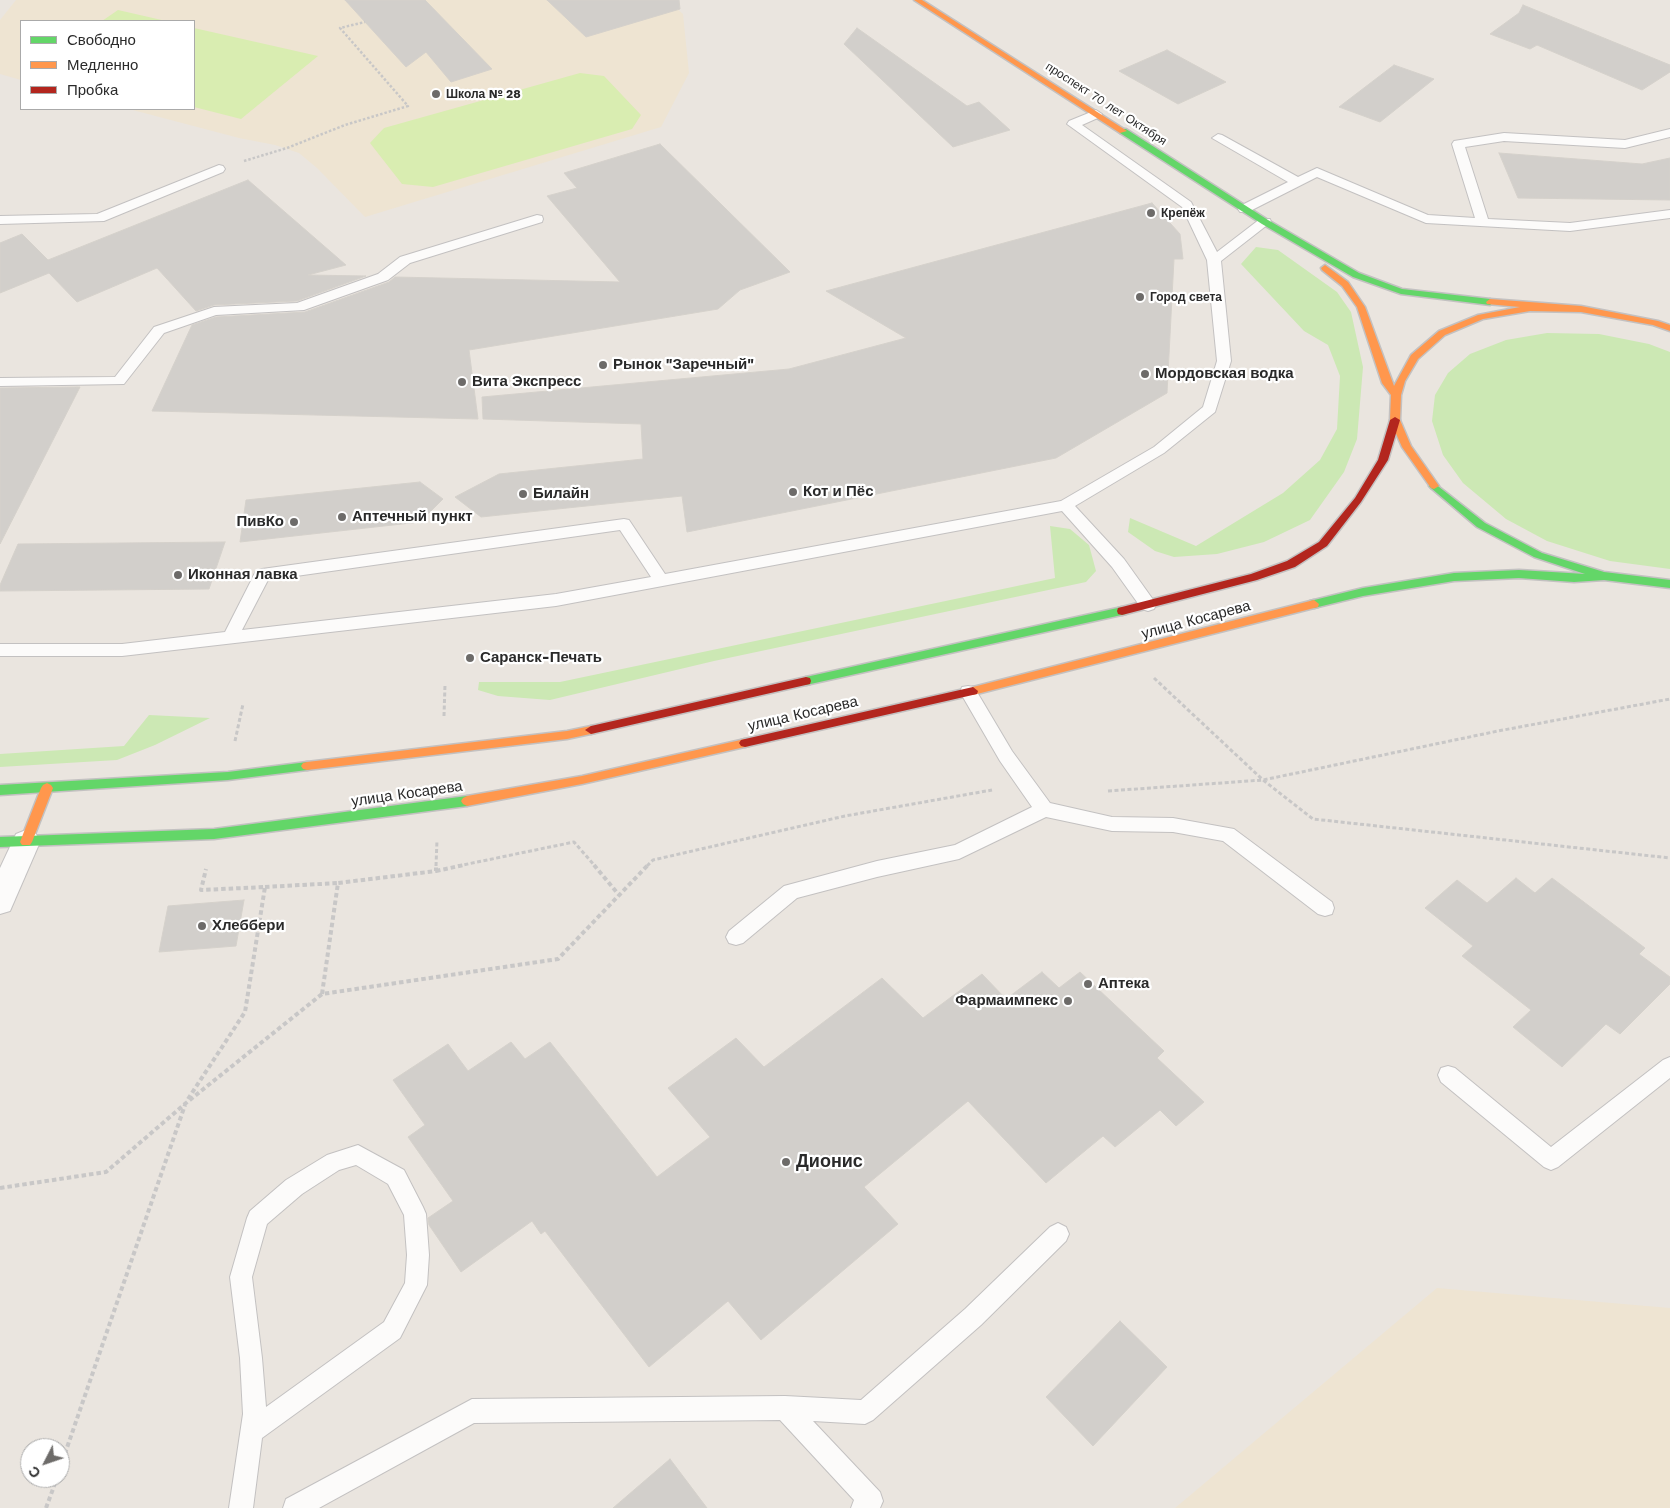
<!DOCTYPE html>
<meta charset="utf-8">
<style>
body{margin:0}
#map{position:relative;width:1670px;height:1508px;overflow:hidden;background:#eae5df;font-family:"Work Sans",sans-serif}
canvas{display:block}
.legend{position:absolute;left:20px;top:20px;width:175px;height:90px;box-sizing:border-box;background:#fff;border:1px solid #aaa;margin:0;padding:6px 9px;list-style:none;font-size:15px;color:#2a2a2a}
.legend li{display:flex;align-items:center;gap:10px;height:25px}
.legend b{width:25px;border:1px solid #aaa}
.north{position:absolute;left:20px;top:1438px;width:50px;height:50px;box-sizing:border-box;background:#fff;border:1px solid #aaa;border-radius:50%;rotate:229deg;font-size:14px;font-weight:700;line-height:20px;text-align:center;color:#2a2a2a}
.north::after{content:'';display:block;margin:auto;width:18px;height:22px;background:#6d6b69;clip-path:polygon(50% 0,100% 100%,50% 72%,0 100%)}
</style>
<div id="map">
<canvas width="1670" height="1508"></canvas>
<ul class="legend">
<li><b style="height:6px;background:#63d668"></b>Свободно</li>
<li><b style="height:6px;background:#ff974d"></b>Медленно</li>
<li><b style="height:6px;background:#b3261e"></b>Пробка</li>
</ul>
<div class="north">С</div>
</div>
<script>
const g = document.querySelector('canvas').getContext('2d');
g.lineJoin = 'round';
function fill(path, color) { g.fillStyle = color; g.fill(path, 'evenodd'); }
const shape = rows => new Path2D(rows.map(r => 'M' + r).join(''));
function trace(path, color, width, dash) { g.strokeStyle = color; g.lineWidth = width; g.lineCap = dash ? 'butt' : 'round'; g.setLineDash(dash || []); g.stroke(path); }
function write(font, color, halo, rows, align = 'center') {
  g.font = font + ' "Work Sans",sans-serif'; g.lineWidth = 4.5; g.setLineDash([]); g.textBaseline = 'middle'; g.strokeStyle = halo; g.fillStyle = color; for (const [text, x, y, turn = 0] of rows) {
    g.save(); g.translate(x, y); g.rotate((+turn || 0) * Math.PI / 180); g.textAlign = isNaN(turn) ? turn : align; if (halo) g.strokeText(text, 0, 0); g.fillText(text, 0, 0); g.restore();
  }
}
fill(shape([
 [16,0,667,0,683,14,689,73,661,127,365,217,317,168,299,153,275,145,239,138,129,109,194,109,194,21,21,21,21,80,0,74,0,20],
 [1437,1288,1670,1308,1670,1508,1175,1508]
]), '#eee4d2');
fill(shape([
 [1256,247,1278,250,1337,292,1351,312,1363,367,1357,439,1344,472,1310,520,1264,542,1217,554,1174,557,1155,551,1128,532,1130,518,1196,546,1283,493,1320,460,1337,429,1340,376,1328,345,1304,331,1241,264],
 [1547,333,1599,334,1649,344,1670,352,1670,569,1610,561,1547,541,1506,519,1463,483,1443,455,1432,421,1435,395,1448,373,1470,354,1506,340],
 [1050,526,1070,529,1089,545,1096,571,1086,582,714,661,550,700,498,696,478,690,479,682,560,682,1055,578],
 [149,715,210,718,155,745,117,760,0,767,0,754,124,746]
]), '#cce8b4');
fill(shape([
 [118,10,166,21,102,21],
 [194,28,318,56,241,119,194,107],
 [580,73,604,76,641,115,632,129,433,187,402,184,370,143,384,128]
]), '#d9edb1');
const building = shape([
 [345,0,425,0,492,69,451,82,426,52,406,67,345,0],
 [547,0,679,0,680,9,586,37,547,0],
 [1523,5,1670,65,1670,72,1642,90,1537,45,1530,49,1490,34,1519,13,1523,5],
 [857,28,967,106,979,102,1010,130,953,147,844,44,857,28],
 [1167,50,1226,82,1178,104,1119,71,1167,50],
 [1394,65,1434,79,1380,122,1339,107,1394,65],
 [660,144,790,272,740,290,718,309,469,350,478,419,152,411,192,325,216,317,305,312,389,282,395,277,620,282,547,196,577,188,564,173,660,144],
 [1499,153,1642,164,1670,158,1670,200,1518,198,1499,153],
 [248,180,346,265,308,275,366,276,297,301,214,305,196,311,157,268,77,302,49,273,0,293,0,243,22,234,48,260,248,180],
 [1152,203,1180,234,1183,259,1174,259,1167,393,1056,458,687,532,682,496,481,517,455,497,499,474,643,459,641,424,483,419,482,397,789,369,906,338,826,291,1152,203],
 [77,387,80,387,0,544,0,388,77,387],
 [420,482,443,499,420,522,240,542,246,500,420,482],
 [225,542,209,589,0,591,0,585,18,544,225,542],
 [1516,878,1535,893,1552,878,1645,948,1639,954,1670,977,1670,984,1620,1034,1606,1024,1562,1067,1513,1027,1531,1010,1462,956,1473,946,1425,908,1457,880,1487,903,1516,878],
 [244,900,236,946,159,952,168,906,244,900],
 [1042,972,1059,988,1080,972,1164,1051,1157,1058,1204,1102,1176,1126,1160,1110,1115,1147,1103,1136,1046,1183,968,1101,864,1187,898,1224,761,1340,728,1301,649,1367,545,1231,541,1234,532,1221,461,1272,429,1225,428,1218,453,1201,408,1137,425,1125,393,1080,448,1044,468,1071,511,1042,525,1059,550,1042,657,1177,710,1137,668,1088,736,1038,764,1067,882,978,923,1018,982,974,1006,999,1042,972],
 [1120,1321,1167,1367,1093,1446,1046,1397,1120,1321],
 [670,1459,707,1508,613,1508,670,1459]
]);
fill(building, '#d2cfcb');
trace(building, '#d5d1cb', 1);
const lane = shape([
 [1096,110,1102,114,1100,117,1082,125,1191,202,1217,252,1260,219,1270,219,1271,222,1221,261,1231,361,1215,412,1164,453,1075,506,1124,559,1154,601,1156,605,1154,609,1148,611,1142,609,1112,567,1062,511,556,606,122,656,0,656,0,644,122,644,225,632,256,571,262,569,624,519,629,520,665,574,1061,501,1154,447,1203,407,1217,361,1207,260,1182,207,1067,124,1069,121,1096,110],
 [620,530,651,577,556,594,242,630,268,580,620,530],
 [1670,129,1670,137,1625,148,1504,141,1465,147,1488,219,1570,223,1670,210,1670,218,1570,231,1426,223,1317,177,1248,212,1240,212,1238,209,1240,206,1288,182,1212,138,1218,134,1222,135,1298,177,1317,168,1428,215,1475,218,1452,144,1454,141,1504,133,1625,140,1670,129],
 [219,165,223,166,225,169,223,172,104,221,0,224,0,216,97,214,219,165],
 [537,215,542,216,543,219,542,222,410,263,388,280,304,310,216,315,164,333,124,384,0,386,0,378,115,377,154,327,214,307,297,303,378,274,400,257,537,215],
 [968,686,974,687,1012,751,1050,803,1112,817,1173,818,1234,829,1332,902,1334,908,1332,914,1325,916,1318,914,1223,841,1173,832,1112,831,1046,817,959,859,877,877,797,898,743,943,736,945,729,943,726,937,729,931,784,886,877,861,955,845,1032,807,1000,761,960,692,962,687,968,686],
 [1670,1057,1670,1078,1558,1167,1551,1170,1544,1167,1441,1082,1438,1075,1441,1068,1448,1066,1455,1068,1551,1147,1663,1060,1670,1057],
 [358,1145,404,1170,423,1207,426,1214,429,1255,427,1285,400,1338,262,1438,253,1508,229,1508,243,1414,240,1358,230,1277,247,1218,250,1211,286,1180,327,1155,358,1145],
 [356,1165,388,1184,404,1215,407,1255,405,1283,384,1322,266,1407,262,1358,252,1277,267,1224,302,1194,339,1170,356,1165],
 [1058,1223,1066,1227,1069,1234,1066,1241,981,1325,873,1420,865,1424,813,1421,880,1492,883,1501,880,1508,851,1508,854,1500,780,1420,474,1423,319,1508,283,1508,286,1499,472,1399,785,1396,861,1400,965,1309,1050,1227,1058,1223]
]);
const street = shape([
 [26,830,36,834,40,842,10,911,0,914,0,868,16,834,26,830]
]);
const fast = shape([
 [1120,129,1126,129,1268,220,1359,273,1402,289,1490,299,1494,302,1490,305,1401,294,1353,277,1262,224,1120,133,1120,129],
 [1434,483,1485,523,1542,553,1604,572,1670,580,1670,588,1604,580,1574,582,1519,578,1454,581,1363,596,1314,608,1310,607,1309,604,1310,601,1363,588,1454,573,1519,570,1585,574,1534,557,1477,527,1431,488,1429,486,1431,484,1434,483],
 [1122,607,1126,608,1127,611,1126,614,806,685,801,681,806,677,1122,607],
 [307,762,311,763,313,766,311,769,307,770,228,780,0,795,0,785,228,772,307,762],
 [467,796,471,798,473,801,471,804,467,806,214,839,0,847,0,837,214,829,467,796]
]);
const slow = shape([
 [914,0,922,0,1127,131,1120,133,914,0],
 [1325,265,1348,282,1365,307,1394,386,1411,355,1439,331,1478,315,1520,307,1487,304,1486,302,1490,299,1581,306,1658,321,1670,325,1670,331,1653,325,1581,312,1530,311,1483,319,1445,335,1418,359,1405,381,1401,395,1400,420,1411,446,1439,486,1434,489,1431,488,1402,447,1390,420,1391,395,1382,383,1357,307,1342,286,1322,270,1321,268,1325,265],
 [1314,600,1319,604,1318,607,973,695,968,691,973,687,1314,600],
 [591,726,595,727,597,730,595,733,567,739,307,770,303,769,301,766,303,763,307,762,567,731,591,726],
 [745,739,749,740,751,743,749,746,582,784,467,806,463,804,461,801,463,798,467,796,582,776,745,739],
 [47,783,51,785,53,788,32,842,30,845,22,845,20,842,41,788,43,785,47,783]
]);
const jam = shape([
 [1395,417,1400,420,1388,460,1361,502,1327,546,1295,567,1257,580,1122,615,1118,614,1117,611,1118,608,1251,574,1287,561,1319,542,1355,498,1378,460,1390,420,1395,417],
 [806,677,810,678,811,681,810,684,591,734,585,730,591,726,806,677],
 [973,687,978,691,977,694,745,747,741,746,739,743,741,740,745,739,973,687]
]);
trace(lane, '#c3c1c1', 2);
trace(street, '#c3c1c1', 2);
trace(fast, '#c3c1c1', 3);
trace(slow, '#c3c1c1', 3);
trace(jam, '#c3c1c1', 3);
trace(shape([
 [244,161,287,148,345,125,408,106,340,28,365,22]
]), '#c8c7c7', 2.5, [2.5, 2]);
trace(shape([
 [1154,678,1263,780,1313,819,1670,858],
 [444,716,445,685],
 [235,741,243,704],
 [1108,791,1263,780,1498,731,1670,699],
 [436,866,437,840],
 [458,866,574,842,595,866],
 [647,866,653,860,845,816,992,790]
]), '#c8c7c7', 3, [4, 2.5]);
trace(shape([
 [594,865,619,895],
 [436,871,464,865],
 [265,887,338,883],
 [322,994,338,883,436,871,436,865],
 [188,1099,245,1012,265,887,201,890,206,869],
 [0,1188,106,1172,186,1103,322,994,558,959,648,865],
 [60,1468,185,1105],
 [46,1508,57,1478]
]), '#c8c7c7', 4, [4.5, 3]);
fill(lane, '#fcfbfa');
fill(street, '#fcfbfa');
fill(fast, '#63d668');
fill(slow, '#ff974d');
fill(jam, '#b3261e');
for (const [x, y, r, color] of [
 [436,94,5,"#6d6b69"],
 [1151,213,5,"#6d6b69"],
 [1140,297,5,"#6d6b69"],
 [603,365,5,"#6d6b69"],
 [1145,374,5,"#6d6b69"],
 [462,382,5,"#6d6b69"],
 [793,492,5,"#6d6b69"],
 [523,494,5,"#6d6b69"],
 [342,517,5,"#6d6b69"],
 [294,522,5,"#6d6b69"],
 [178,575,5,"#6d6b69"],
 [470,658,5,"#6d6b69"],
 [202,926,5,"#6d6b69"],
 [1088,984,5,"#6d6b69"],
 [1068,1001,5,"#6d6b69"],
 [786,1162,5,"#6d6b69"]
]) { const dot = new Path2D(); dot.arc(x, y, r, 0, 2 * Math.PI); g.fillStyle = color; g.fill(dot); trace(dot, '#fff', 2); }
write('bold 12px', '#2a2a2a', '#fff', [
 ["Школа № 28",446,94],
 ["Крепёж",1161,213],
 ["Город света",1150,297]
], 'left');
write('12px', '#2a2a2a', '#fff', [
 ["проспект 70 лет Октября",1106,104,33]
]);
write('bold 15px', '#2a2a2a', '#fff', [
 ["Рынок \"Заречный\"",613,365],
 ["Мордовская водка",1155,374],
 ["Вита Экспресс",472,382],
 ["Кот и Пёс",803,492],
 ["Билайн",533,494],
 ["Аптечный пункт",352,517],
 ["ПивКо",284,522,"right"],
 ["Иконная лавка",188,575],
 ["Саранск-Печать",480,658],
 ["Хлеббери",212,926],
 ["Аптека",1098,984],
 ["Фармаимпекс",1058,1001,"right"]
], 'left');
write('15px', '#2a2a2a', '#fff', [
 ["улица Косарева",1196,620,-15],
 ["улица Косарева",803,714,-13],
 ["улица Косарева",407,794,-8]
]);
write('bold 18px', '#2a2a2a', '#fff', [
 ["Дионис",796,1162]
], 'left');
</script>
